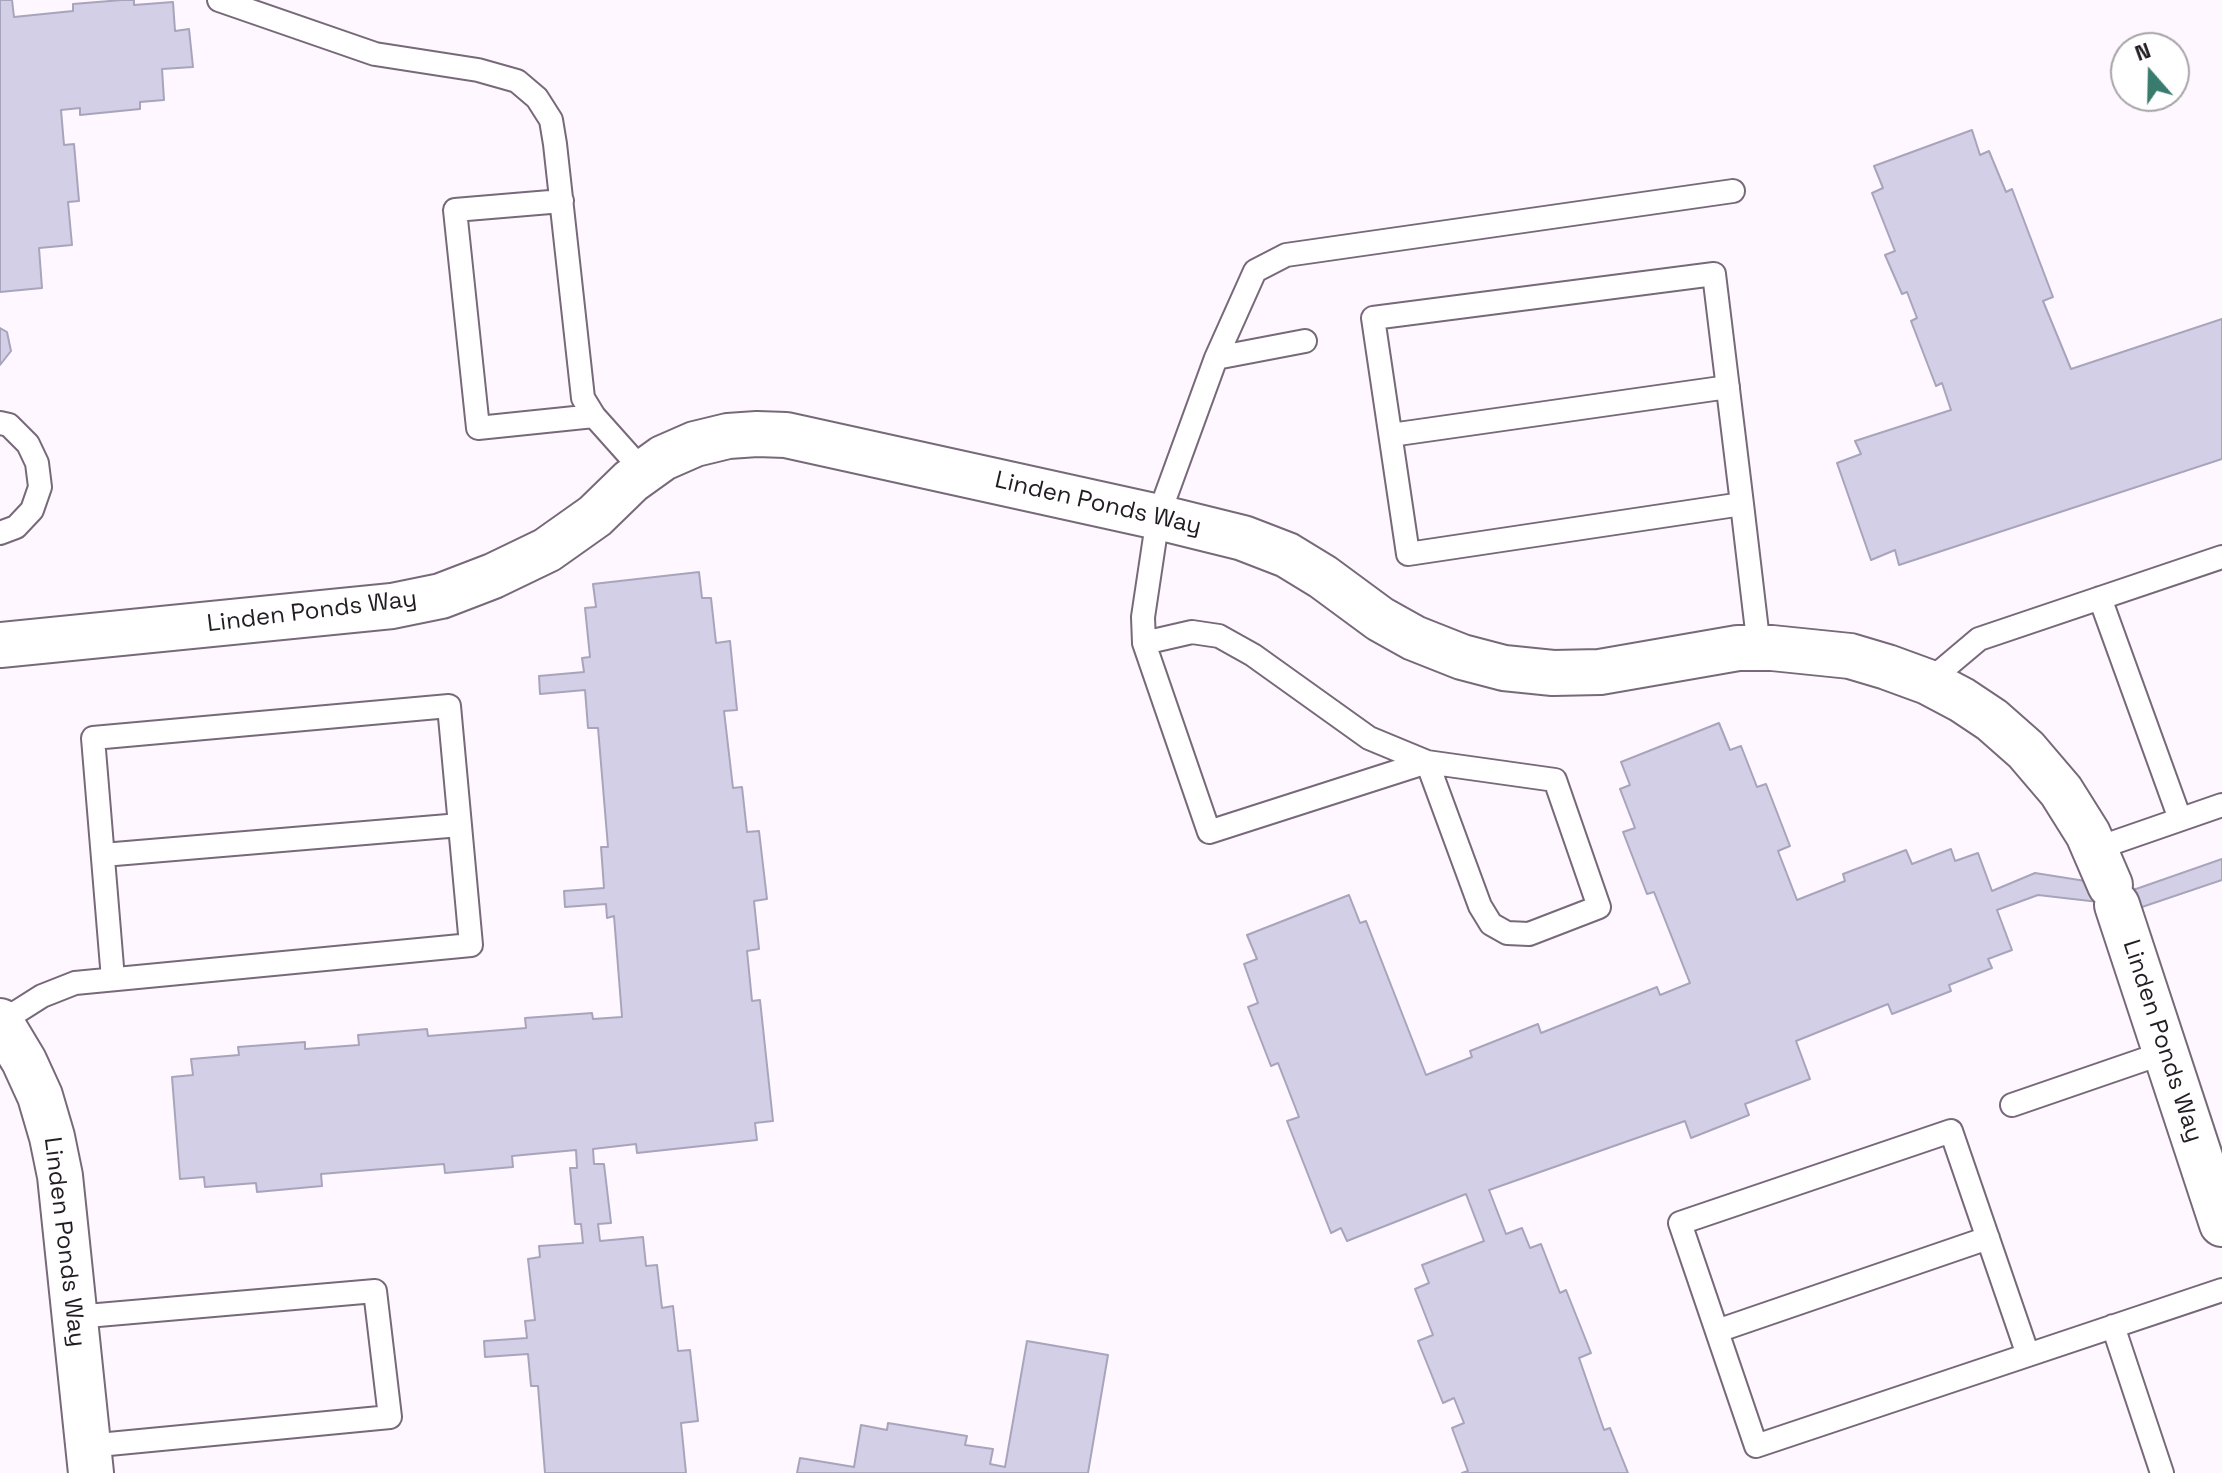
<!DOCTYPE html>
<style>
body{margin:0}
#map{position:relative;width:2222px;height:1473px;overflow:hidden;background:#fef7ff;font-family:"Space Grotesk",sans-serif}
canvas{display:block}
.north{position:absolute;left:2110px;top:32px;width:80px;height:80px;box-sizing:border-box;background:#fff;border:2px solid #a7a4a7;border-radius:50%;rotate:340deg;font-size:22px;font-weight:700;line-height:32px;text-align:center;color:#221c23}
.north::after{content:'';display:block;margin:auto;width:28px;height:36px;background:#397c6e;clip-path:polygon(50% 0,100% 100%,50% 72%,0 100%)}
</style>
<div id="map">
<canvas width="2222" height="1473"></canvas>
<div class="north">N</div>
</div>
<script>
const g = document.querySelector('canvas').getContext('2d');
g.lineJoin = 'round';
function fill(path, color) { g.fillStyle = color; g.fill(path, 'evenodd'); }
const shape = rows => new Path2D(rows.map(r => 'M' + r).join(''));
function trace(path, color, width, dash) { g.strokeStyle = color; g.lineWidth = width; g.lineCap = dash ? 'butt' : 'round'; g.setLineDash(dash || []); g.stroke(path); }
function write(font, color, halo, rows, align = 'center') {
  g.font = font + ' "Space Grotesk",sans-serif'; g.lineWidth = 6; g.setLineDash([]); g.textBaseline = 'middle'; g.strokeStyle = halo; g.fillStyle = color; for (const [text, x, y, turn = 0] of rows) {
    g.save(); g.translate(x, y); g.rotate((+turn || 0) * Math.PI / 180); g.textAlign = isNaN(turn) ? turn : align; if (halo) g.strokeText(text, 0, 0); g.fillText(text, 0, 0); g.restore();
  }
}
const building = shape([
 [0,0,12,0,14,17,73,11,73,4,122,0,134,0,134,5,173,2,175,31,189,29,193,67,162,69,164,100,140,102,140,109,80,115,80,108,61,110,64,145,74,144,79,201,68,202,72,245,39,248,42,288,0,292,0,0],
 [1972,130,1980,155,1989,151,2006,192,2012,189,2053,297,2043,301,2071,369,2222,319,2222,459,1899,565,1895,550,1871,560,1837,463,1861,454,1855,441,1951,410,1942,383,1936,386,1911,321,1917,318,1907,292,1902,294,1885,255,1895,251,1872,193,1883,188,1874,166,1972,130],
 [0,328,7,332,11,351,0,365,0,328],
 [699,572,702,598,711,598,716,643,730,641,737,710,724,711,733,788,742,787,747,832,759,831,767,899,754,901,759,949,747,951,752,1001,760,1000,773,1121,755,1123,757,1140,637,1153,636,1144,593,1149,594,1164,604,1164,611,1223,598,1224,600,1241,643,1237,646,1266,657,1265,662,1308,673,1306,678,1351,690,1350,698,1421,681,1423,686,1473,545,1473,538,1386,531,1386,528,1354,485,1357,484,1341,527,1338,525,1321,535,1320,528,1259,540,1257,539,1246,583,1243,581,1224,575,1224,570,1168,577,1168,576,1150,512,1156,513,1167,445,1173,444,1164,321,1174,322,1186,257,1192,256,1183,205,1187,204,1177,180,1179,172,1077,193,1075,191,1059,239,1055,238,1047,305,1042,305,1049,359,1045,358,1035,427,1029,428,1036,526,1028,525,1018,592,1013,593,1019,622,1017,614,916,607,918,606,904,565,907,564,891,604,888,601,847,608,847,598,728,588,728,585,690,540,694,539,676,584,672,582,658,590,657,585,608,596,607,593,584,699,572],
 [1719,723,1730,750,1741,746,1757,787,1766,784,1790,846,1778,851,1797,900,1845,881,1843,874,1906,850,1912,864,1951,849,1955,861,1978,853,1992,891,2035,873,2136,889,2222,859,2222,880,2142,907,2038,895,1997,910,2012,950,1988,959,1992,968,1949,985,1951,991,1892,1014,1888,1004,1796,1041,1810,1079,1745,1104,1749,1115,1691,1138,1685,1121,1489,1190,1506,1234,1522,1228,1530,1248,1541,1244,1560,1293,1566,1290,1591,1353,1579,1358,1604,1430,1610,1428,1628,1473,1462,1473,1468,1471,1452,1428,1464,1423,1454,1398,1443,1403,1418,1341,1433,1335,1415,1289,1429,1283,1422,1265,1484,1241,1466,1194,1347,1241,1341,1228,1331,1233,1287,1121,1299,1117,1278,1063,1271,1066,1248,1007,1258,1003,1244,964,1257,959,1247,935,1349,895,1360,923,1366,921,1426,1075,1472,1057,1470,1051,1538,1024,1541,1033,1657,987,1660,995,1690,983,1654,892,1647,894,1623,832,1635,828,1620,789,1630,785,1621,762,1719,723],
 [1027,1341,1108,1355,1088,1473,797,1473,800,1458,854,1467,861,1425,887,1430,888,1423,967,1436,965,1445,993,1449,990,1464,1005,1467,1027,1341]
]);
fill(building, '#d3cfe7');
trace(building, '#a8a4bb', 2);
const service = shape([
 [219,0,375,54,478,70,517,81,537,98,551,120,555,144,583,398,594,416,644,472],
 [562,201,455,210,478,428,594,416],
 [1714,274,1742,504,1408,554,1373,318,1714,274],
 [1216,358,1305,341],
 [0,423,9,425,28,444,37,463,40,487,32,510,16,527,0,533],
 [1391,435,1728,387],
 [1742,504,1759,648],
 [2100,598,2180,819],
 [1144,643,1192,632,1219,636,1253,655,1369,738,1427,762,1555,780,1599,907,1529,934,1507,933,1491,924,1480,906,1427,762,1209,832,1144,643,1143,617,1158,517,1216,358,1255,271,1286,255,1733,191],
 [1928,682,1979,639,2222,557],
 [2095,849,2222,805],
 [103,855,460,825],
 [1,1022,42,996,75,983,471,945,449,706,93,738,113,979],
 [2012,1105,2166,1052],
 [75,1317,375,1291,390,1417,88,1446],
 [2113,1326,2162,1473],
 [1717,1331,1988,1238],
 [2028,1355,1951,1131,1680,1223,1756,1446,2028,1355,2222,1290]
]);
const minor = shape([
 [0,645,392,606,441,596,493,576,547,550,595,516,631,481,663,458,695,444,728,436,757,434,786,435,1158,517,1243,538,1287,555,1323,577,1380,619,1414,638,1462,657,1504,668,1553,673,1600,672,1738,648,1772,648,1850,656,1887,667,1928,682,1962,700,1992,720,2026,750,2061,791,2088,834,2110,885],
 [2117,905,2222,1224],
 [0,1021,24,1061,40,1096,52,1137,60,1176,91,1473]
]);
trace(service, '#77687a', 26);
trace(minor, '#77687a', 48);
trace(service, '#fff', 22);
trace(minor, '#fff', 44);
write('24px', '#221c23', '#fff', [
 ["Linden Ponds Way",1098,504,13],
 ["Linden Ponds Way",312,612,-7],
 ["Linden Ponds Way",2162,1041,72],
 ["Linden Ponds Way",64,1242,83]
]);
</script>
